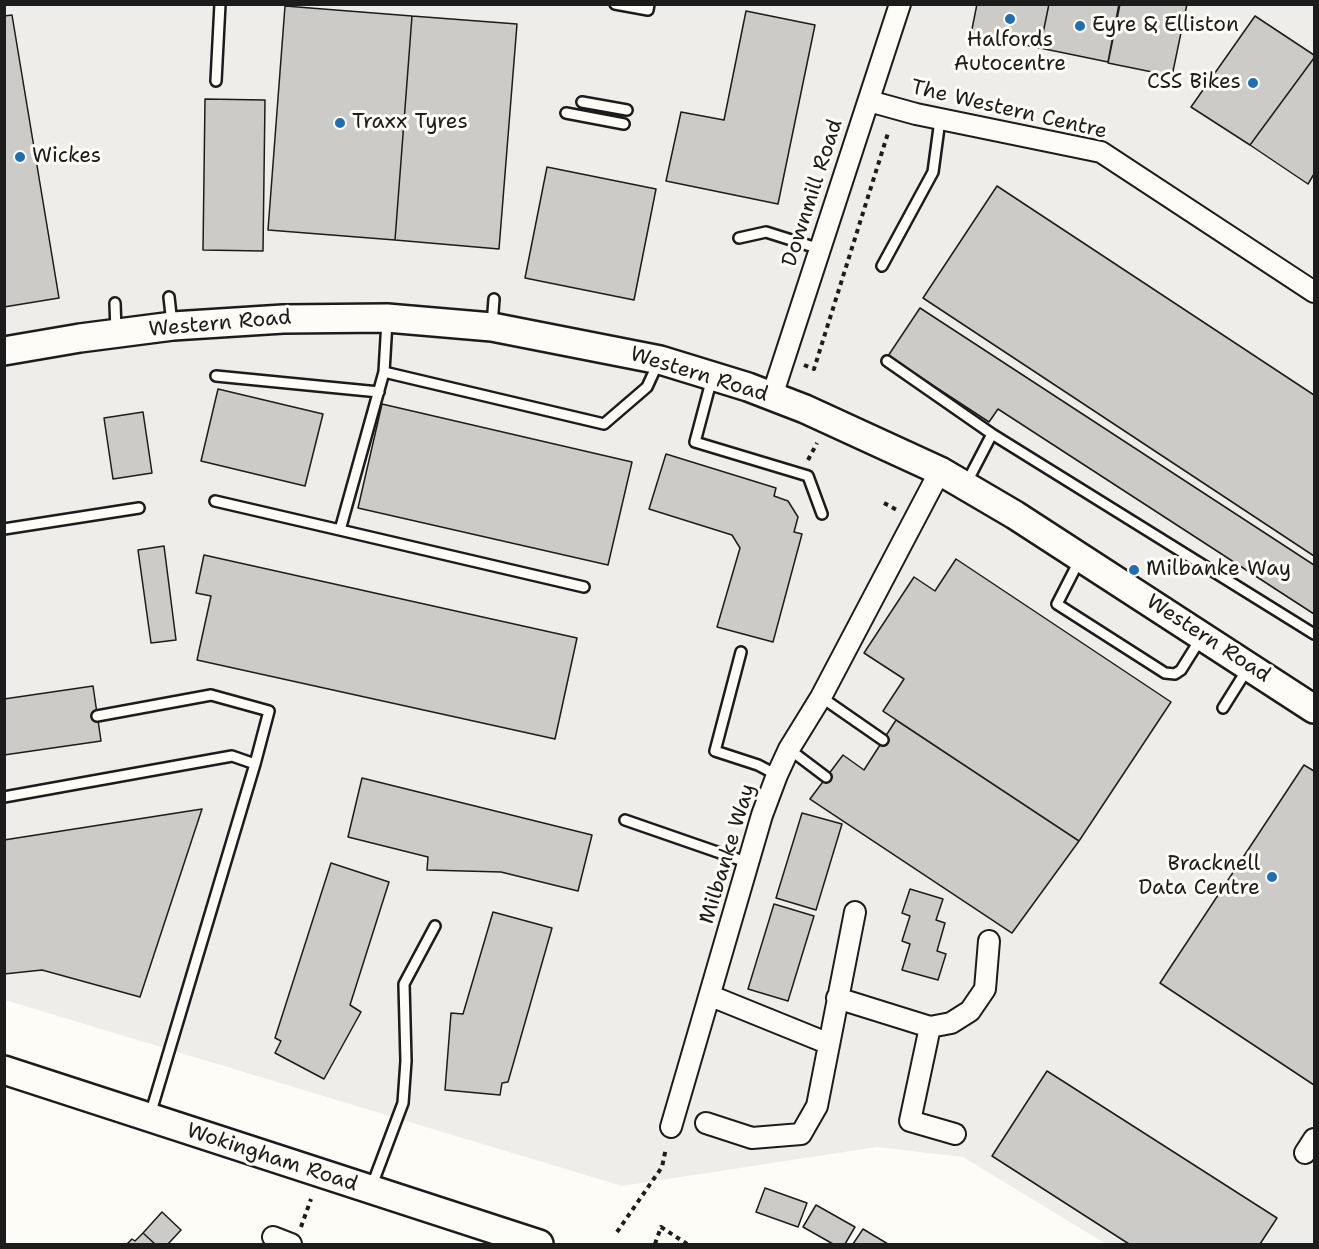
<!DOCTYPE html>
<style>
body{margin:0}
#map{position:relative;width:1319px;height:1249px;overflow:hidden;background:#fdfcf7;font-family:"Shantell Sans",sans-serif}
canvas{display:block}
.frame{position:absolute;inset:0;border:6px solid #1c1c1c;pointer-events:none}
</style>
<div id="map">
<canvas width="1319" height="1249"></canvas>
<div class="frame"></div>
</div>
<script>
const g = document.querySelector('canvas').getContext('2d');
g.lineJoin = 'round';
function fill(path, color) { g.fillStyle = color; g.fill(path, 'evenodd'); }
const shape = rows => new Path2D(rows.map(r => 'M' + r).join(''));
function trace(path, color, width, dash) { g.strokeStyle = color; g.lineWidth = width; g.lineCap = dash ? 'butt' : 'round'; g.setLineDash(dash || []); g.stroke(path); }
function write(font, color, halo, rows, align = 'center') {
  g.font = font + ' "Shantell Sans",sans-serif'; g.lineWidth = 6; g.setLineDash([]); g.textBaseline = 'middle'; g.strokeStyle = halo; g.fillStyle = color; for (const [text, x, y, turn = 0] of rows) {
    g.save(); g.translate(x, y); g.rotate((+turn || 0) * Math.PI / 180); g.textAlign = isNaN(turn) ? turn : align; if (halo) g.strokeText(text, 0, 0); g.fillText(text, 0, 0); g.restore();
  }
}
fill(shape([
 [4,5,1314,5,1314,1244,1106,1244,963,1157,877,1147,622,1186,5,1000]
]), '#eeede9');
const building = shape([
 [977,4,1049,4,1040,48,971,34,977,4],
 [1049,4,1119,4,1108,62,1040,48,1049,4],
 [1120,4,1187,4,1172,76,1108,63,1120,4],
 [285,6,412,16,395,240,268,230,285,6],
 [746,11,815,25,778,204,666,181,681,112,724,120,746,11],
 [12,15,59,298,4,307,4,16,12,15],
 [412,16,517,24,499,249,395,240,412,16],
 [1255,16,1314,55,1314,58,1250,145,1191,107,1255,16],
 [1314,58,1314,174,1308,184,1250,145,1314,58],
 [205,99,265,100,263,251,203,250,205,99],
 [547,167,656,189,634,300,525,278,547,167],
 [997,186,1314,395,1314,556,923,298,997,186],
 [920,308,1314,565,1314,614,998,409,989,422,888,356,920,308],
 [218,389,323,414,305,486,201,461,218,389],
 [382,404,632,462,608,565,358,508,382,404],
 [143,412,152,473,113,479,104,418,143,412],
 [666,454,776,488,774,496,788,501,798,517,794,532,802,534,773,642,717,627,740,548,732,535,649,509,666,454],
 [164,546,176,640,151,643,138,550,164,546],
 [204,555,577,638,555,739,197,660,211,596,196,593,204,555],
 [956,559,1171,702,1079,841,883,711,904,679,864,653,914,577,935,591,956,559],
 [93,686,101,741,4,755,4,699,93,686],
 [896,720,1079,841,1012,933,810,799,843,755,864,770,896,720],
 [1304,765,1314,771,1314,1085,1160,983,1304,765],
 [362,778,592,835,578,891,501,872,427,870,428,857,348,837,362,778],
 [202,809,140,997,42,970,4,974,4,840,202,809],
 [802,813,842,824,816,910,776,898,802,813],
 [331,863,389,882,350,1005,361,1012,324,1079,275,1053,281,1041,275,1038,331,863],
 [910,889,943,899,936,920,945,923,937,951,946,954,938,980,902,970,910,944,902,941,910,916,902,913,910,889],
 [774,904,814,916,788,1001,748,989,774,904],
 [493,912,552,928,508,1082,502,1083,500,1095,445,1090,451,1013,463,1014,493,912],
 [1047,1071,1277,1218,1260,1244,1129,1244,992,1156,1047,1071],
 [765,1188,807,1203,798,1227,756,1212,765,1188],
 [816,1205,855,1227,845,1244,833,1244,803,1227,816,1205],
 [162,1212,181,1230,168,1244,155,1244,143,1233,162,1212],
 [863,1229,888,1244,853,1244,863,1229],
 [143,1233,155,1244,127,1244,132,1239,135,1241,143,1233]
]);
fill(building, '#cccbc8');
trace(building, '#1c1c1c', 1.5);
const lane = shape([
 [615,4,648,10,649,4],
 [216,81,220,4],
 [582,102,627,110],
 [566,113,624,124],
 [739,238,766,232,820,249],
 [882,266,933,172,940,120],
 [169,297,172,324],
 [115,303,116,332],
 [387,321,384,372,340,530,584,587],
 [492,325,494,299],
 [887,361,992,434,1314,634],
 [384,372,604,424,647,387,658,363],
 [216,376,379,392],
 [712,378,695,442,808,476,822,514],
 [967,482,992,434],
 [215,501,340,530],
 [4,529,139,508],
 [1079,561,1057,604,1165,673,1175,674,1181,670,1201,638],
 [741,652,715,751,758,765,777,775],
 [821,697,883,740],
 [1223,708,1248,668],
 [97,716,211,695,269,711,255,764],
 [789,749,826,777],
 [4,797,232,756,255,764,150,1115],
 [625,820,749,863],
 [371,1188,403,1103,406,1061,404,984,435,926]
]);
const street = shape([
 [869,101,916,114,1101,152,1314,292],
 [772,396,900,4],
 [711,996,827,1043],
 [837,998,930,1027,951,1023,970,1011,985,989,989,941],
 [930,1027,910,1121,955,1134],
 [706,1123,752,1138,801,1134,817,1106,855,912],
 [671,1127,762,815,777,775,789,749,821,697,940,471],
 [1305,1153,1314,1139],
 [273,1237,291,1244]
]);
const secondary = shape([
 [4,351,80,338,173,326,283,319,387,318,492,327,660,360,748,387,805,409,940,471,1015,515,1314,709],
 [4,1070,539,1244]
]);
trace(lane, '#1c1c1c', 14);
trace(street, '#1c1c1c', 24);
trace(secondary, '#1c1c1c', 32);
trace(shape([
 [804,365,814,369,888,133],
 [808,460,817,443],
 [884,503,897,510],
 [301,1227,311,1199],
 [617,1232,662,1167,666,1148],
 [655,1244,661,1227,687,1244]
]), '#1c1c1c', 4, [4.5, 4.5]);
trace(lane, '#fdfcf7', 9);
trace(street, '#fdfcf7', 20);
trace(secondary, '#fdfcf7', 27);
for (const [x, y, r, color] of [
 [1010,19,6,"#1f6fb2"],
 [1080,26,6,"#1f6fb2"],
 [1253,83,6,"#1f6fb2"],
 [340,123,6,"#1f6fb2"],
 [20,157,6,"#1f6fb2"],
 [1134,570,6,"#1f6fb2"],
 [1272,877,6,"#1f6fb2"]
]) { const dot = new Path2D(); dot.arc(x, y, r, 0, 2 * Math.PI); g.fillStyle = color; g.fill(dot); trace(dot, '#fdfcf7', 2); }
write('21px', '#1c1c1c', '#fdfcf7', [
 ["Eyre & Elliston",1092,26],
 ["Halfords",1010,41,"center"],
 ["Autocentre",1010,65,"center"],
 ["CSS Bikes",1241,83,"right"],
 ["Traxx Tyres",352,123],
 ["Wickes",32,157],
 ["Milbanke Way",1146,570],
 ["Bracknell",1260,865,"right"],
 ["Data Centre",1260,889,"right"]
], 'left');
write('21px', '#1c1c1c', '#fdfcf7', [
 ["The Western Centre",1009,110,13],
 ["Downmill Road",813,193,-72],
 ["Western Road",220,324,-5],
 ["Western Road",699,375,17],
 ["Western Road",1208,639,33],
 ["Milbanke Way",728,854,-73],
 ["Wokingham Road",272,1158,18]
]);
</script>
